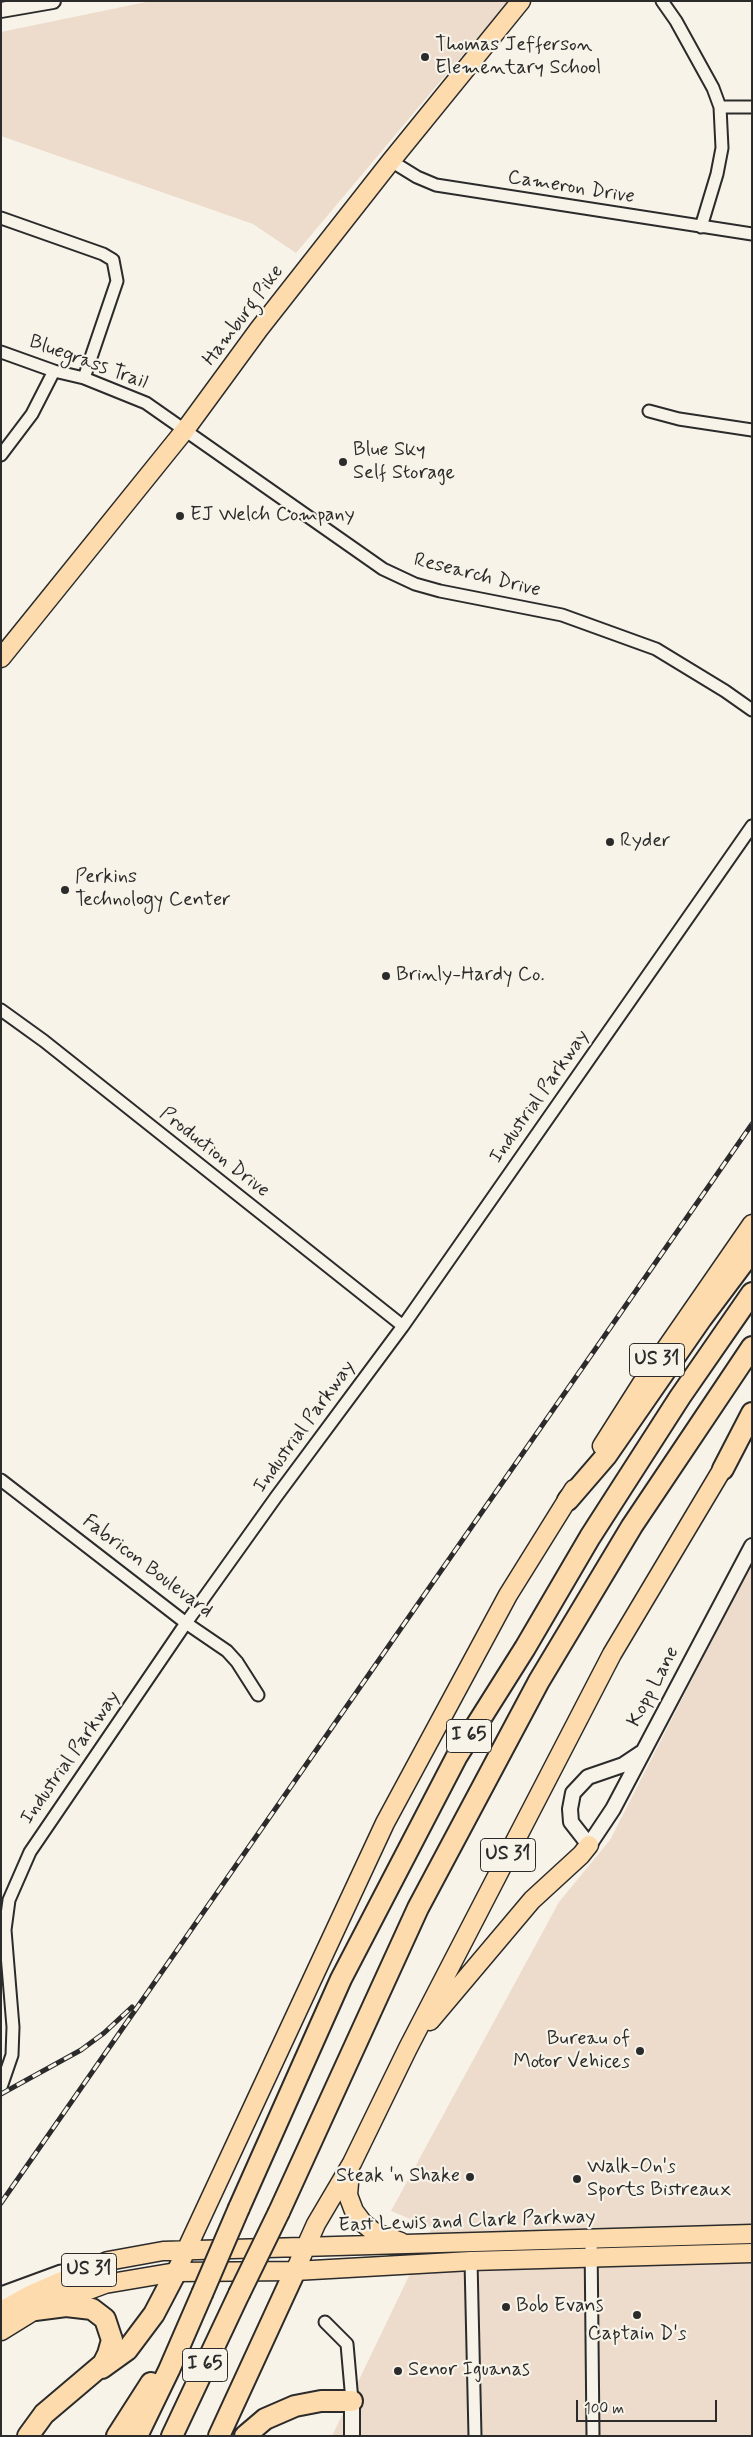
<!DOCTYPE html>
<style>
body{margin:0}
#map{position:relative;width:753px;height:2437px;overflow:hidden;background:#f7f3e8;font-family:Mynerve,sans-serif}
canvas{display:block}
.frame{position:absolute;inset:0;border:2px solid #2b2b2b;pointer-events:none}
.scale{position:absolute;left:576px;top:2400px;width:141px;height:22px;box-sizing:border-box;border:2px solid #2b2b2b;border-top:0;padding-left:6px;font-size:15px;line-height:18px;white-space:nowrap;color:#2b2b2b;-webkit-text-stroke:4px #f7f3e8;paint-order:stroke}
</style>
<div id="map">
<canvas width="753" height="2437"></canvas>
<div class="frame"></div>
<div class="scale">100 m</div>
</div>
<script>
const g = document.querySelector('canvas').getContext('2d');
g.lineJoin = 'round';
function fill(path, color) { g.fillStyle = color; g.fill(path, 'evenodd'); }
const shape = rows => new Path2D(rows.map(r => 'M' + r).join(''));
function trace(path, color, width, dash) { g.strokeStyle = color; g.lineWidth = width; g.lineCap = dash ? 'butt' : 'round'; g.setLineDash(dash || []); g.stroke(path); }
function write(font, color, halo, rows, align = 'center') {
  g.font = font + ' Mynerve,sans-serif'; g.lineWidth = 4.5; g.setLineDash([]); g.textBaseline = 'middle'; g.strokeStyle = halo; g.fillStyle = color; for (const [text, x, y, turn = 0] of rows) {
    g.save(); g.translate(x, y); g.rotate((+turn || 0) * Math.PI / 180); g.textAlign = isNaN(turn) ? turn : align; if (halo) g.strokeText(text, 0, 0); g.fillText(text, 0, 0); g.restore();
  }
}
fill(shape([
 [151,1,508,1,296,253,253,224,1,136,1,32],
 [752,1562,752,2436,332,2436,432,2228,391,2211,559,1902,610,1840]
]), '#eddccc');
const minor = shape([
 [662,1,676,21,713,88,720,107,722,148,717,174,701,227],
 [720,107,752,107],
 [391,161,417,177,436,185,752,234],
 [1,218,103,254,113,260,117,281,84,378],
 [1,352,54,371,84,378,146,403,383,569,415,584,440,591,562,615,656,649,725,691,752,710],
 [649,411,679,419,752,430],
 [1,455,32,414,54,371],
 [1,1010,44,1041,403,1326],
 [1,1480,186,1623,227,1651,237,1662,258,1695],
 [1,2087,12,2055,13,2027,5,1930,9,1900,30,1852,186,1623,276,1497,403,1326,752,826],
 [591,2239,593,2436],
 [471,2261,475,2436],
 [325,2322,347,2344,352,2401]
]);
const tertiary = shape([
 [1,10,53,1],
 [641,1753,623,1765,588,1777,573,1793,570,1809,571,1822,589,1845,613,1809,752,1546],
 [352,2401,352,2436]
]);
const secondary = shape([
 [1,2295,61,2273]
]);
const primary = shape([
 [1,658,185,430,259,329,391,161,521,1],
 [602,1446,642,1383,752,1224],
 [430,2021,532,1900,581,1855,589,1845],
 [350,2171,348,2195,354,2211,363,2223,374,2232,401,2242],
 [295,2271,316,2224,352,2163,408,2048,612,1654,729,1458],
 [176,2272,385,1823,508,1595,574,1489],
 [1,2311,32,2294,108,2261,163,2251,752,2234],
 [1,2331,35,2310,105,2284,176,2272,295,2271,471,2261,752,2253]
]);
const motorway = shape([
 [723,1469,752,1413],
 [568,1500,606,1456,701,1319,752,1251],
 [239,2208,341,1979,457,1756,525,1648,590,1537,680,1397,752,1293],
 [279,2212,418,1908,539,1681,632,1526,752,1347],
 [102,2368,127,2350,154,2314,176,2272],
 [28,2436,44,2414,103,2364,108,2354,112,2340,105,2319,92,2309,66,2306,35,2310],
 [117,2436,151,2383],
 [137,2436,169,2370,202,2294],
 [172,2436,239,2294],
 [219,2436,295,2271],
 [245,2436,265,2419,295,2406,321,2401,352,2401]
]);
trace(minor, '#2b2b2b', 15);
trace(tertiary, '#2b2b2b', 18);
trace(secondary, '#2b2b2b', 19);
trace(primary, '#2b2b2b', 21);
trace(motorway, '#2b2b2b', 24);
trace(minor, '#f7f3e8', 11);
trace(tertiary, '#f7f3e8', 14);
trace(secondary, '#f7f3e8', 15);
trace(primary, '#fedbac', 18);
trace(motorway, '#fedbac', 20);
const rail = shape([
 [1,2094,81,2050,104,2033,132,2007],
 [1,2203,752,1124]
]);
trace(rail, '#2b2b2b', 5);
trace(rail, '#f7f3e8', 3, [9]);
const motorwayBridge = shape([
 [202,2294,239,2208],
 [239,2294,279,2212]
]);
trace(motorwayBridge, '#2b2b2b', 24, []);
trace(motorwayBridge, '#fedbac', 20);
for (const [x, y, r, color] of [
 [425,57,5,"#2b2b2b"],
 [343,462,5,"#2b2b2b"],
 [180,516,5,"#2b2b2b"],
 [610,842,5,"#2b2b2b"],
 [65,890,5,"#2b2b2b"],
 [386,976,5,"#2b2b2b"],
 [640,2051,5,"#2b2b2b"],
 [470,2177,5,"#2b2b2b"],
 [577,2179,5,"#2b2b2b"],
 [506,2307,5,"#2b2b2b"],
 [637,2315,5,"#2b2b2b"],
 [398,2371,5,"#2b2b2b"]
]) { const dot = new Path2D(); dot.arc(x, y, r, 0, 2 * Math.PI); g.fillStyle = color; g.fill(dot); trace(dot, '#f7f3e8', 2); }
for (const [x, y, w] of [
 [657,1360,55],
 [469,1736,45],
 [508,1855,55],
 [89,2270,55],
 [205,2365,45]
]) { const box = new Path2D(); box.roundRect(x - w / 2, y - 16.5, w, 33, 4); g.fillStyle = '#f7f3e8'; g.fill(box); trace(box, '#2b2b2b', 1); }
write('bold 19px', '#2b2b2b', null, [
 ["US 31",657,1360],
 ["I 65",469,1736],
 ["US 31",508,1855],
 ["US 31",89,2270],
 ["I 65",205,2365]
]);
write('20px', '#2b2b2b', '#f7f3e8', [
 ["Thomas Jefferson",435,46],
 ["Elementary School",435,69],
 ["Blue Sky",353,451],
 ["Self Storage",353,474],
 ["EJ Welch Company",190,516],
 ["Ryder",620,842],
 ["Perkins",75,878],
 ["Technology Center",75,901],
 ["Brinly-Hardy Co.",396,976],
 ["Bureau of",630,2040,"right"],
 ["Motor Vehices",630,2063,"right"],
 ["Walk-On's",587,2168],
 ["Sports Bistreaux",587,2191],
 ["Steak 'n Shake",460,2177,"right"],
 ["Bob Evans",516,2307],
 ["Captain D's",637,2335,"center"],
 ["Senor Iguanas",408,2371]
], 'left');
write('20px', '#2b2b2b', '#f7f3e8', [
 ["Cameron Drive",571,188,9],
 ["Hamburg Pike",244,316,-53],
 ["Bluegrass Trail",88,363,20],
 ["Research Drive",477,576,14],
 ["Industrial Parkway",540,1097,-55],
 ["Production Drive",214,1153,38],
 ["Industrial Parkway",305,1427,-54],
 ["Fabricon Boulevard",147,1567,37],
 ["Kopp Lane",654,1687,-62],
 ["Industrial Parkway",71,1758,-55],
 ["East Lewis and Clark Parkway",467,2222,-2]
]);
</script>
